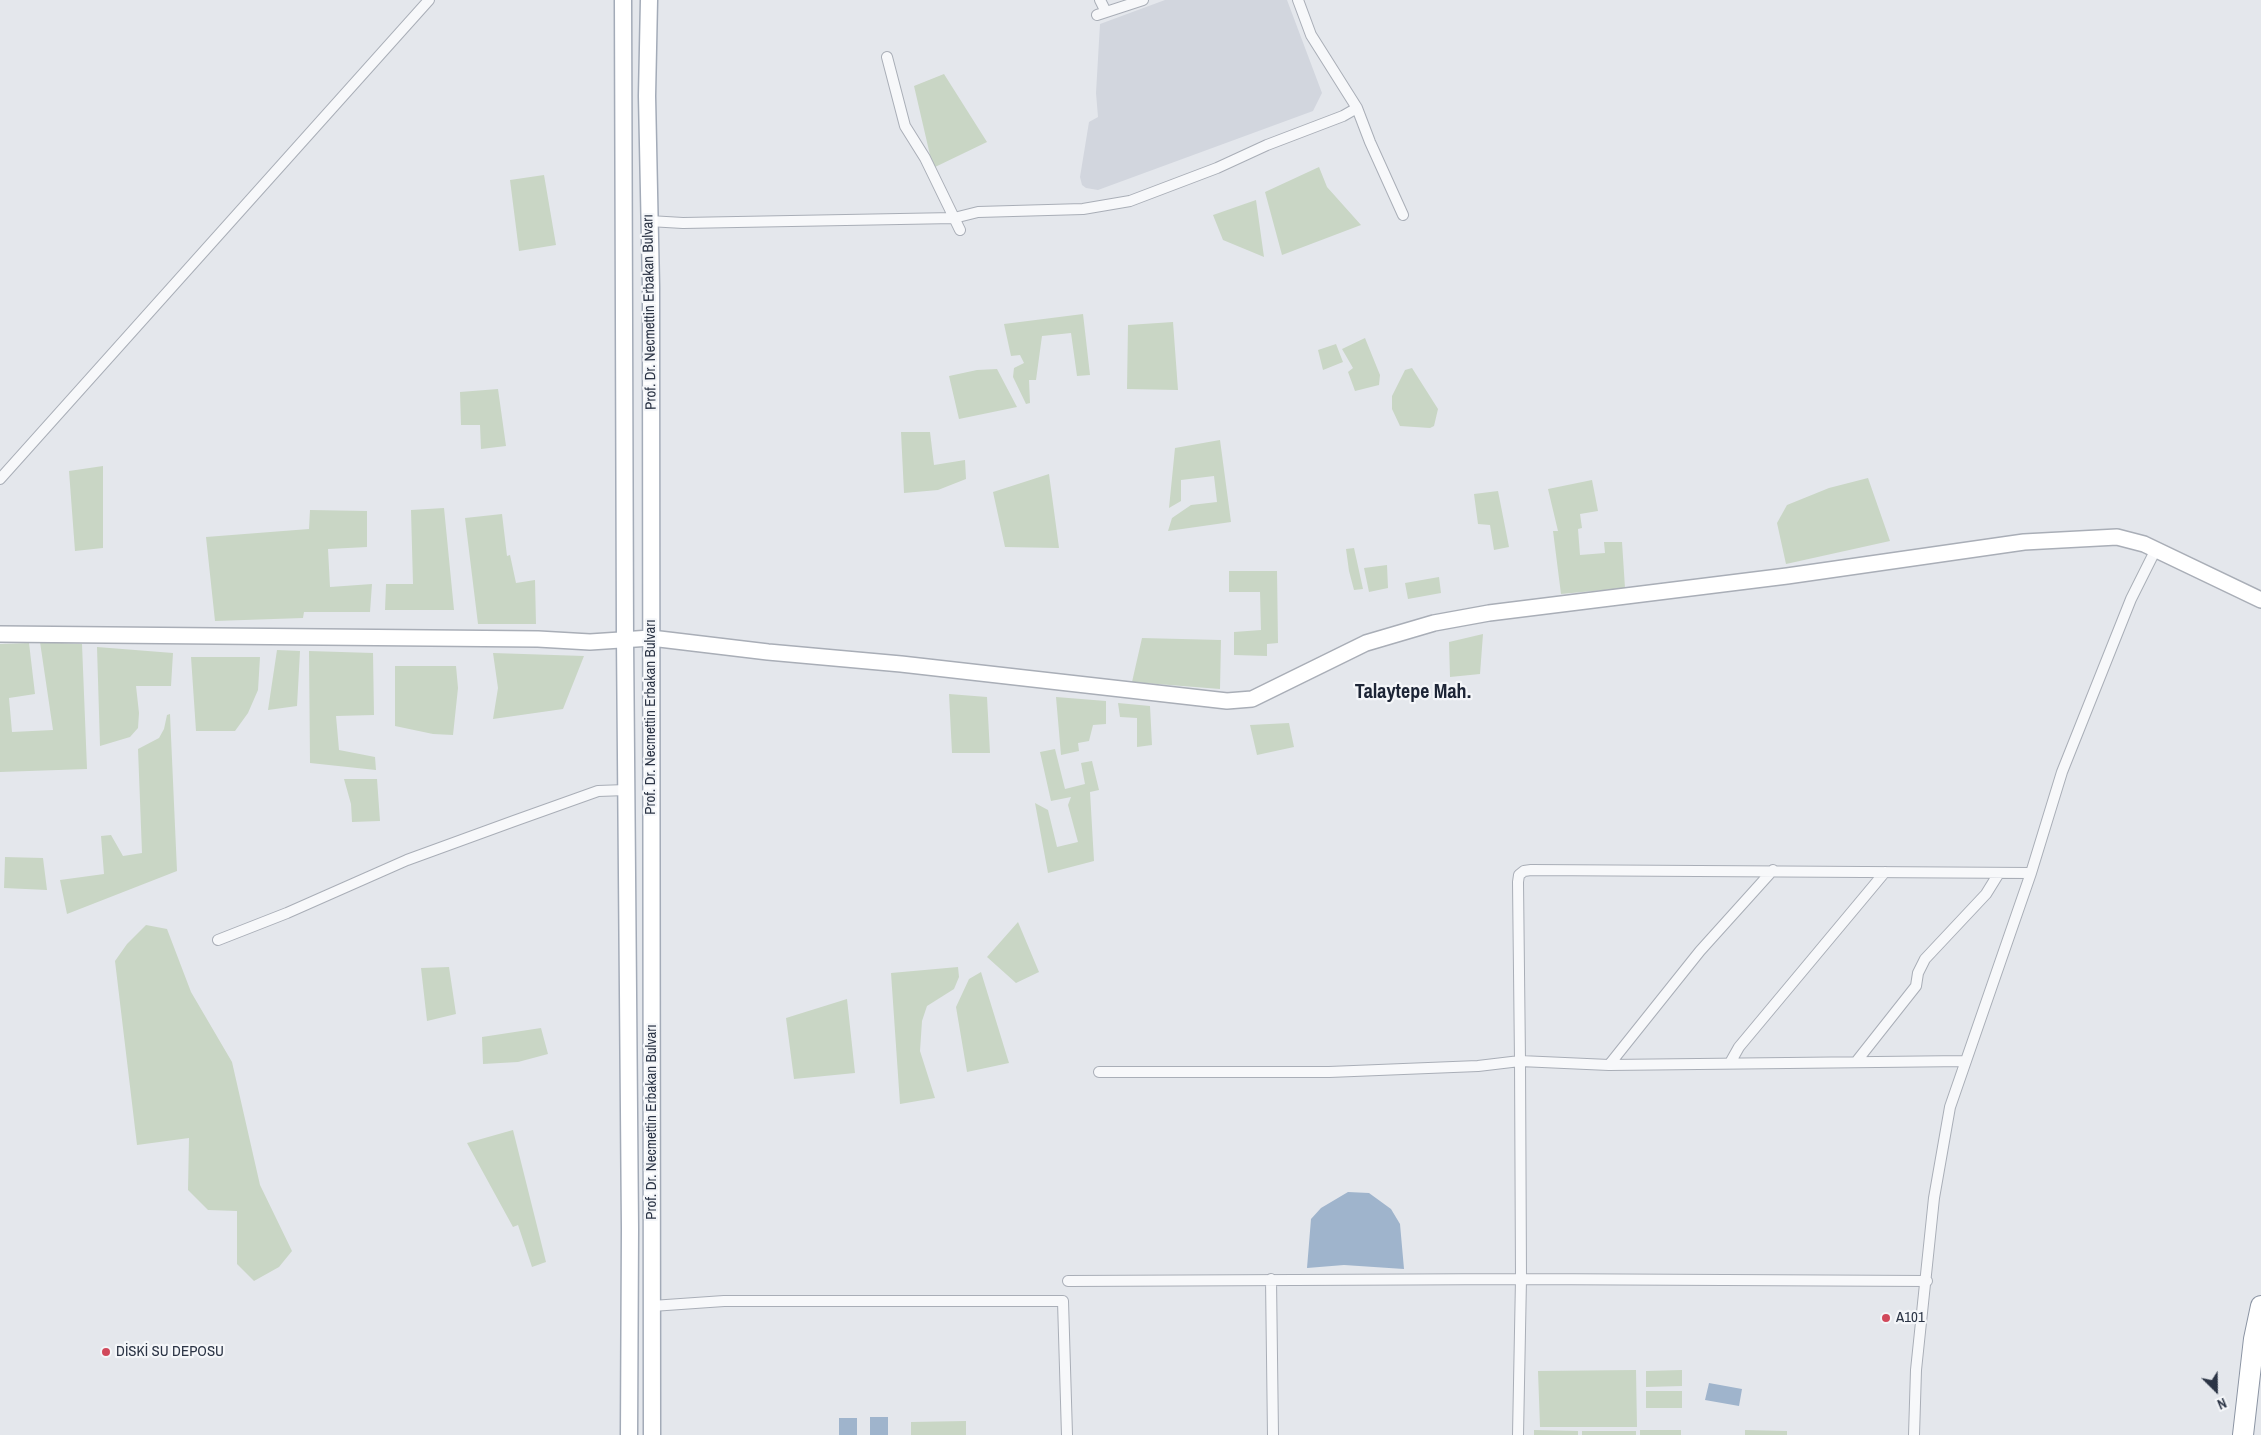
<!DOCTYPE html>
<meta charset="utf-8">
<style>
body{margin:0}
#map{position:relative;width:2261px;height:1435px;overflow:hidden;background:#e4e7ec;font-family:"Archivo Narrow",sans-serif}
canvas{display:block}
.north{position:absolute;left:2191px;top:1365px;width:50px;height:50px;-webkit-text-stroke:4px #f4f6f9;paint-order:stroke;rotate:157deg;font-size:14px;font-weight:700;line-height:20px;text-align:center;color:#2b3445}
.north::after{content:'';display:block;margin:auto;width:18px;height:22px;background:#2b3445;clip-path:polygon(50% 0,100% 100%,50% 72%,0 100%)}
</style>
<div id="map">
<canvas width="2261" height="1435"></canvas>
<div class="north">N</div>
</div>
<script>
const g = document.querySelector('canvas').getContext('2d');
g.lineJoin = 'round';
function fill(path, color) { g.fillStyle = color; g.fill(path, 'evenodd'); }
const shape = rows => new Path2D(rows.map(r => 'M' + r).join(''));
function trace(path, color, width, dash) { g.strokeStyle = color; g.lineWidth = width; g.lineCap = dash ? 'butt' : 'round'; g.setLineDash(dash || []); g.stroke(path); }
function write(font, color, halo, rows, align = 'center') {
  g.font = font + ' "Archivo Narrow",sans-serif'; g.lineWidth = 4.5; g.setLineDash([]); g.textBaseline = 'middle'; g.strokeStyle = halo; g.fillStyle = color; for (const [text, x, y, turn = 0] of rows) {
    g.save(); g.translate(x, y); g.rotate((+turn || 0) * Math.PI / 180); g.textAlign = isNaN(turn) ? turn : align; if (halo) g.strokeText(text, 0, 0); g.fillText(text, 0, 0); g.restore();
  }
}
fill(shape([
 [1165,0,1287,0,1322,93,1313,111,1098,190,1086,188,1082,185,1080,177,1089,122,1098,117,1096,93,1100,24]
]), '#d2d6de');
fill(shape([
 [944,74,987,142,933,168,914,86],
 [1319,167,1327,187,1361,225,1282,255,1265,192],
 [544,175,556,245,519,251,510,180],
 [1256,200,1264,257,1223,240,1213,215],
 [1083,314,1090,375,1077,376,1071,333,1042,336,1036,380,1029,380,1030,403,1026,404,1013,377,1014,368,1024,363,1020,355,1011,356,1004,324],
 [1173,322,1178,390,1127,389,1128,325],
 [1365,338,1380,375,1379,385,1355,391,1348,372,1353,368,1342,349],
 [1336,344,1343,362,1323,370,1318,350],
 [1412,368,1438,409,1434,426,1430,428,1400,426,1392,409,1392,396,1405,370],
 [997,369,1017,407,959,419,949,376,977,370],
 [498,389,506,446,481,449,480,425,461,425,460,392],
 [901,432,930,432,934,465,965,460,966,479,938,490,904,493],
 [1220,440,1231,522,1168,531,1172,518,1191,505,1217,502,1214,476,1181,480,1181,501,1169,508,1175,448],
 [103,466,103,548,75,551,69,471],
 [1049,474,1059,548,1005,547,993,492],
 [1868,478,1890,541,1786,564,1777,523,1787,505,1829,488],
 [1592,480,1598,511,1580,514,1582,528,1578,529,1580,555,1605,553,1604,542,1622,542,1625,588,1561,594,1553,531,1558,531,1548,489],
 [1498,491,1509,547,1494,550,1490,525,1478,524,1474,494],
 [444,508,454,610,385,610,386,584,413,584,411,510],
 [310,510,367,511,367,547,328,549,330,587,372,584,370,612,304,612,303,618,215,621,206,537,309,529],
 [502,514,507,556,510,555,516,583,535,580,536,624,478,624,465,518],
 [1354,548,1363,589,1354,590,1349,571,1346,549],
 [1387,565,1388,588,1369,592,1364,568],
 [1229,571,1277,571,1278,643,1267,644,1267,656,1234,655,1234,632,1261,630,1260,592,1229,592],
 [1439,577,1441,593,1408,599,1405,583],
 [1483,634,1480,674,1450,677,1449,642],
 [1142,638,1221,640,1220,689,1132,682],
 [40,642,82,644,87,769,0,772,0,644,29,643,35,694,9,698,12,732,53,730],
 [97,647,173,653,171,686,136,686,139,713,138,728,130,737,100,746],
 [277,650,300,651,297,706,268,710],
 [309,651,373,653,374,715,336,716,339,750,375,757,376,770,310,763],
 [493,653,584,656,563,709,493,719,498,688],
 [191,657,260,657,258,690,248,713,235,731,196,731],
 [395,666,456,666,458,688,453,735,433,734,395,726],
 [949,694,987,697,990,753,952,753],
 [1056,697,1106,701,1106,724,1093,725,1089,741,1078,743,1079,751,1061,755],
 [1118,703,1150,706,1152,745,1137,747,1137,718,1120,717],
 [170,714,177,871,67,914,60,880,104,874,101,836,111,835,123,856,142,853,138,749,159,738,164,729,167,715],
 [1289,723,1294,747,1257,755,1250,725],
 [1055,749,1065,789,1085,784,1081,763,1092,761,1099,790,1090,792,1094,861,1048,873,1035,803,1048,810,1057,847,1078,842,1068,805,1071,797,1051,801,1040,752],
 [344,779,377,779,380,821,352,822,351,804],
 [5,857,43,858,47,890,4,888],
 [1018,922,1039,972,1016,983,987,957],
 [146,925,167,929,191,992,232,1062,260,1185,292,1251,279,1267,254,1281,237,1264,237,1211,208,1210,188,1190,189,1138,137,1145,115,961,127,944],
 [449,967,456,1014,427,1021,421,968],
 [958,967,959,977,954,989,927,1006,922,1021,920,1051,935,1098,900,1104,891,973],
 [981,972,1009,1063,967,1072,956,1007,969,979],
 [847,999,855,1073,794,1079,786,1018],
 [541,1028,548,1054,518,1062,483,1064,482,1037],
 [513,1130,546,1262,532,1267,518,1225,513,1227,467,1143],
 [1636,1370,1637,1427,1540,1427,1538,1371],
 [1682,1370,1682,1386,1646,1387,1646,1371],
 [1646,1391,1682,1391,1682,1408,1646,1408],
 [966,1421,966,1435,911,1435,911,1422],
 [1534,1430,1578,1431,1578,1435,1534,1435],
 [1640,1430,1681,1430,1681,1435,1640,1435],
 [1745,1430,1787,1431,1787,1435,1745,1435],
 [1582,1431,1636,1431,1636,1435,1582,1435]
]), '#c9d6c5');
fill(shape([
 [1348,1192,1369,1193,1391,1209,1400,1224,1404,1269,1344,1265,1307,1268,1311,1219,1321,1208],
 [1709,1383,1742,1389,1739,1406,1705,1400],
 [870,1417,888,1417,888,1435,870,1435],
 [839,1418,857,1418,857,1435,839,1435]
]), '#9fb4cc');
const street = shape([
 [1100,0,1106,12],
 [1298,0,1311,35,1357,108,1370,142,1403,215],
 [1097,15,1143,0],
 [887,57,905,126,925,158,960,230],
 [649,221,683,223,954,218,978,212,1083,209,1130,201,1217,168,1267,145,1343,116,1357,108],
 [0,479,429,0],
 [218,940,287,913,407,860,514,821,598,791,626,790],
 [1966,1061,1609,1065,1520,1061,1518,882,1519,875,1524,871,1531,870,2031,873],
 [1856,1062,1916,986,1918,973,1925,959,1986,894,1999,873],
 [1730,1063,1739,1047,1885,872],
 [1609,1065,1700,951,1773,870],
 [1099,1072,1329,1072,1478,1066,1520,1061,1521,1279,1518,1435],
 [1271,1279,1273,1435],
 [1068,1281,1521,1279,1927,1281],
 [652,1306,724,1301,1063,1301,1067,1435],
 [1914,1435,1916,1370,1934,1198,1950,1107,2031,873,2062,772,2131,599,2156,549]
]);
const secondary = shape([
 [0,634,538,639,590,642,651,638,768,652,901,664,1227,701,1252,699,1366,643,1434,623,1489,613,1787,576,2024,542,2117,537,2144,544,2261,600]
]);
const primary = shape([
 [623,0,625,638,630,1229,629,1435],
 [649,0,647,96,651,287,652,1435]
]);
const highway = shape([
 [2243,1435,2254,1339,2261,1306]
]);
trace(street, '#a9aeb7', 12);
trace(secondary, '#a9aeb7', 18);
trace(primary, '#a3abb8', 19);
trace(highway, '#8b94a3', 22);
trace(street, '#f7f8fa', 10);
trace(secondary, '#fff', 15);
trace(primary, '#fff', 16);
trace(highway, '#fff', 20);
for (const [x, y, r, color] of [
 [1886,1318,5,"#d1495b"],
 [106,1352,5,"#d1495b"]
]) { const dot = new Path2D(); dot.arc(x, y, r, 0, 2 * Math.PI); g.fillStyle = color; g.fill(dot); trace(dot, '#f4f6f9', 2); }
write('15px', '#2b3445', '#f4f6f9', [
 ["Prof. Dr. Necmettin Erbakan Bulvarı",650,312,-91],
 ["Prof. Dr. Necmettin Erbakan Bulvarı",651,717,-90],
 ["Prof. Dr. Necmettin Erbakan Bulvarı",652,1122,-90]
]);
write('15px', '#2b3445', '#f4f6f9', [
 ["A101",1896,1318],
 ["DİSKİ SU DEPOSU",116,1352]
], 'left');
write('bold 20px', '#1d2536', '#f4f6f9', [
 ["Talaytepe Mah.",1413,693]
]);
</script>
